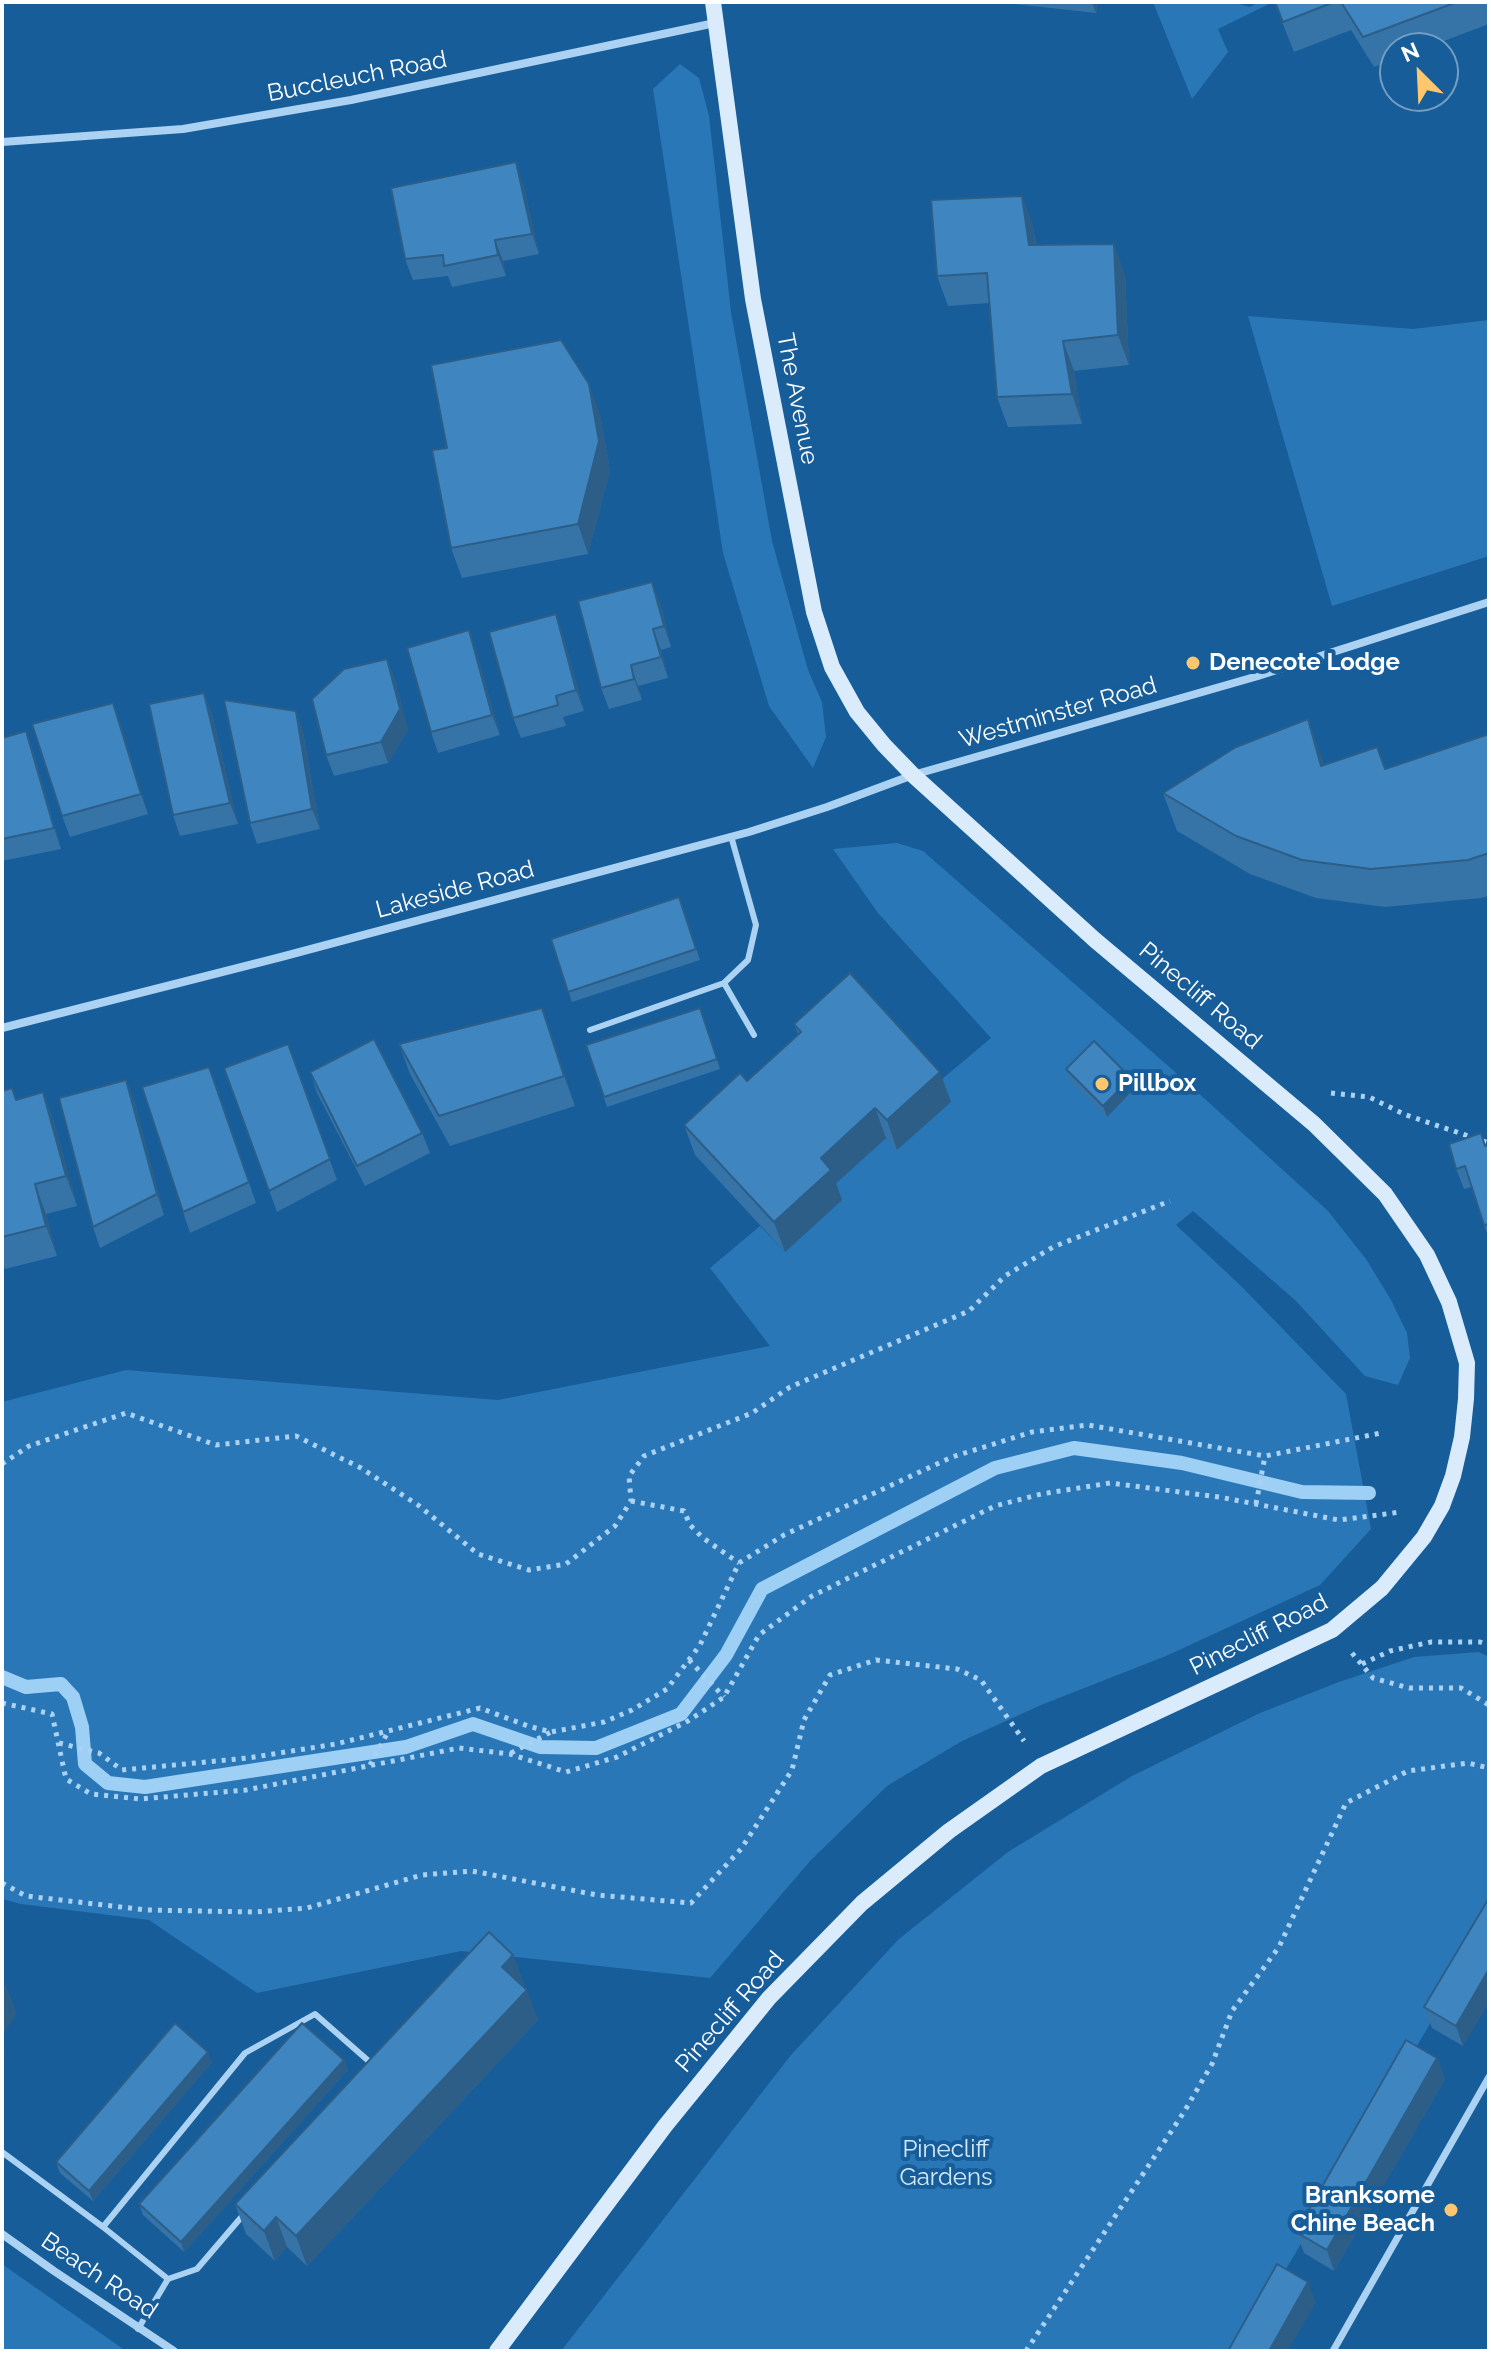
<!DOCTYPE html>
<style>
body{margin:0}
#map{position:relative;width:1491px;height:2353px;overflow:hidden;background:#165d9a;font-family:Raleway,sans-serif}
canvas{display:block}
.frame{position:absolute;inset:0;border:4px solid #fff;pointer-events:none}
.north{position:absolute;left:1379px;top:32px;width:80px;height:80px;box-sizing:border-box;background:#165d9a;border:2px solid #739ec2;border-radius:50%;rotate:336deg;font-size:22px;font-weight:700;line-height:32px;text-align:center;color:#fff}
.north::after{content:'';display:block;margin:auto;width:28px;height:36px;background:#ffc76d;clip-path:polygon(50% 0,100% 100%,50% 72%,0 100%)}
</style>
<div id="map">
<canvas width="1491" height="2353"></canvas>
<div class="frame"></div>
<div class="north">N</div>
</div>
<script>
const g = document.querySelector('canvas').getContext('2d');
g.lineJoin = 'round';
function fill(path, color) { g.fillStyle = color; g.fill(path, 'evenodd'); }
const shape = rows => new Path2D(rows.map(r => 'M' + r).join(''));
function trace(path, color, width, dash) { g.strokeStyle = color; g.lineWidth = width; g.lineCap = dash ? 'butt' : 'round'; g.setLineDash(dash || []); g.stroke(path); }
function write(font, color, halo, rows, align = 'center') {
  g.font = font + ' Raleway,sans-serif'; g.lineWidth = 8; g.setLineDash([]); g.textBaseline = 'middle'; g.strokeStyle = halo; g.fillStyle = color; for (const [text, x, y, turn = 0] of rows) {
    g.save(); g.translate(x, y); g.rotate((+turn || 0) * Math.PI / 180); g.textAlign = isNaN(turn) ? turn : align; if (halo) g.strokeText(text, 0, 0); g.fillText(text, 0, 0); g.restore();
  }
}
fill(shape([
 [1153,2,1232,2,1250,7,1259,2,1273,2,1218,29,1228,52,1192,99],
 [680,64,699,78,709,116,731,312,772,541,808,670,822,702,826,737,813,768,769,706,723,553,653,89],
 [1248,316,1413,329,1489,320,1489,556,1332,606],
 [897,843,923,851,1183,1079,1328,1211,1366,1259,1391,1300,1407,1333,1410,1358,1398,1385,1365,1376,1296,1301,1193,1211,1176,1225,1240,1285,1346,1394,1371,1529,1320,1585,1166,1656,1041,1705,962,1741,887,1786,810,1861,710,1978,461,1951,257,1993,149,1920,21,1904,2,1899,2,1402,126,1370,498,1400,770,1346,710,1268,760,1226,785,1252,842,1200,831,1188,886,1138,898,1149,950,1102,935,1085,991,1038,878,913,833,849],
 [1479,1652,1489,1657,1489,1923,1238,2351,561,2351,791,2055,899,1939,1008,1852,1132,1776,1260,1713,1339,1682,1414,1657],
 [2,2264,56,2302,126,2351,2,2351]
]), '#2a77b8');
trace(shape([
 [2,1677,26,1687,61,1684,73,1697,82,1727,85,1764,108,1783,145,1787,406,1747,473,1724,540,1747,596,1748,681,1714,726,1655,762,1589,995,1468,1074,1448,1182,1463,1302,1492,1369,1493]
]), '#9ecff5', 14);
trace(shape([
 [1331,1093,1369,1097,1406,1115,1489,1143],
 [2,1464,29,1446,126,1413,216,1445,296,1436,361,1468,418,1505,478,1554,529,1570,566,1564,615,1526,631,1501,629,1476,644,1456,752,1413,790,1387,969,1311,1005,1276,1053,1247,1170,1201],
 [631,1501,684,1511,690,1525,703,1538,739,1563],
 [1256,1504,1265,1456],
 [1352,1653,1373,1678,1409,1688,1461,1688,1489,1705],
 [689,1660,724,1697],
 [1362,1664,1390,1651,1431,1642,1480,1642,1489,1645],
 [2,1703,52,1714,66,1779,91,1794,140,1799,246,1790,459,1748,510,1754,566,1772,617,1757,688,1721,724,1697,759,1635,812,1596,995,1506,1041,1494,1110,1483,1219,1497,1339,1520,1401,1512],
 [59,1743,99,1753,122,1770,248,1758,336,1744,480,1708,528,1726,551,1732,604,1722,632,1710,667,1689,700,1645,739,1563,784,1535,952,1457,1032,1432,1088,1425,1265,1456,1381,1433],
 [511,1753,551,1732],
 [370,1765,388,1732],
 [2,1883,26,1896,147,1910,255,1912,307,1908,422,1875,472,1871,597,1895,691,1903,741,1849,792,1770,804,1720,830,1675,876,1660,957,1669,981,1680,1024,1741],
 [1026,2351,1184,2112,1212,2064,1232,2011,1279,1947,1346,1803,1408,1771,1468,1763,1489,1768]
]), '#abd2f2', 5, [4, 6]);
trace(shape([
 [731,836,756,925,748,960,724,983,754,1035],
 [590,1030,724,983],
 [2,2152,103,2227],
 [168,2279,103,2227,245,2053,315,2014,372,2064,370,2065],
 [138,2329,168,2279,197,2269,244,2214]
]), '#abd2f2', 6);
trace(shape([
 [1333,2351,1489,2077]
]), '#abd2f2', 7);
trace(shape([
 [2,142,183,129,351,100,715,23],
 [2,1028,281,957,749,832,827,807,913,775,1258,676,1489,602],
 [2,2234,54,2271,174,2351]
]), '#abd2f2', 8);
trace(shape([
 [497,2351,665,2126,769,1998,862,1903,949,1831,1041,1766,1332,1630,1382,1588,1424,1537,1442,1506,1453,1476,1462,1437,1466,1399,1467,1363,1449,1302,1427,1255,1385,1194,1314,1124,1095,940,913,775,884,745,857,712,832,667,814,612,753,299,713,2]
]), '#daecfc', 16);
fill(shape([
 [1004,2,1098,2,1096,13,1005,3],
 [1274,2,1489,2,1489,24,1425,48,1395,48,1395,59,1374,67,1351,30,1294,52],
 [523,183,539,254,503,261,506,276,452,287,448,276,413,280,405,259],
 [1022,196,1033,226,1036,245,1125,274,1129,365,1074,371,1082,424,1008,427,997,397,989,303,948,306,937,276],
 [600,414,610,471,588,554,462,578,451,548,447,448],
 [660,602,671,647,661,650,668,678,638,686,642,700,609,709,601,688],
 [469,630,476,651,500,735,438,753,431,732],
 [563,635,584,711,563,717,566,726,521,738,513,718],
 [387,659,395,680,408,730,388,763,334,776,326,755],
 [204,693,212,714,238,824,180,836,173,815],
 [113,703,148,814,70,837,62,816],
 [296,711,303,732,320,829,257,844,250,823],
 [1308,719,1324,765,1385,769,1489,734,1489,896,1481,898,1385,907,1316,898,1250,874,1177,831,1163,793],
 [26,731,33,751,61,849,2,861,2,738],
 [679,897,700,960,572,1002,551,939],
 [542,1008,575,1106,450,1146,410,1074,399,1044],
 [700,1008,720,1069,607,1107,586,1045],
 [794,1024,951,1102,897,1150,886,1138,836,1183,842,1200,785,1252,695,1155,684,1125,747,1081,798,1034],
 [288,1044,337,1180,277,1212,224,1068],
 [1066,1069,1131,1078,1135,1088,1107,1117,1070,1080],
 [310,1072,422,1133,430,1153,365,1186,317,1093],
 [126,1080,134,1100,164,1215,100,1248,93,1227],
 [217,1088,256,1203,190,1233,183,1212],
 [2,1091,16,1100,43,1092,54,1122,77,1206,46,1214,57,1256,5,1269,2,1261],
 [1489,1144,1489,1240,1472,1187,1464,1189,1456,1169,1485,1145],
 [1489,1898,1463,2046,1432,2028,1424,2007],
 [513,1955,524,1985,523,1986,538,2020,307,2266,287,2247,275,2261,246,2234,235,2204],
 [1437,2058,1445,2079,1334,2271,1304,2253,1296,2232],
 [344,2060,348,2070,184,2252,143,2215,139,2204],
 [212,2062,93,2201,60,2173,56,2162]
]), '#3673a6');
fill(shape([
 [1092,2,1098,2,1096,13],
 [516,162,523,183,539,254,532,234],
 [1022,196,1033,226,1040,275,1029,245],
 [495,240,503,261,506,276,498,255],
 [1114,244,1125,274,1129,365,1118,335],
 [1063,341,1074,371,1082,424,1072,394],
 [589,384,600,414,610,471,588,554,578,524],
 [652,582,660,602,671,647,664,626],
 [556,614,563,635,584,711,576,690],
 [653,629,661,650,668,678,661,657],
 [469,630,476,651,500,735,492,715],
 [387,659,395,680,408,730,388,763,381,742],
 [631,665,638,686,642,700,634,679],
 [204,693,212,714,238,824,230,803],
 [113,703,121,724,148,814,141,794],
 [296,711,303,732,320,829,312,809],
 [1308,719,1322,757,1335,804,1321,766],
 [26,731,33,751,61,849,54,828],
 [542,1008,553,1038,575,1106,564,1076],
 [940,1072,951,1102,897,1150,887,1120],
 [1131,1078,1135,1088,1107,1117,1103,1106],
 [126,1080,134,1100,164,1215,157,1194],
 [43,1092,54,1122,77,1206,66,1176],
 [875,1108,886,1138,836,1183,842,1200,785,1252,774,1222,821,1158],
 [35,1184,46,1214,57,1256,46,1226],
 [513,1955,524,1985,513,1997,502,1967],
 [1489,1969,1489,2003,1463,2046,1456,2026],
 [6,1984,17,2014,2,2035,2,1990],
 [527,1990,538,2020,307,2266,296,2236],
 [2,2044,5,2054,2,2059],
 [208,2052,212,2062,93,2201,89,2191],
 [1437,2058,1445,2079,1334,2271,1327,2250],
 [344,2060,348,2070,184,2252,181,2242],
 [276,2217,287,2247,275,2261,264,2231],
 [1308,2282,1316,2302,1288,2351,1269,2351]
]), '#2c5e87');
const building = shape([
 [1275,2,1334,2,1283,22,1275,2],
 [1341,2,1457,2,1363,37,1341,2],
 [516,162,532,234,495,240,498,255,444,266,443,255,405,259,391,188,516,162],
 [1022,196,1029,245,1114,244,1118,335,1063,341,1072,394,997,397,987,273,937,276,931,200,1022,196],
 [561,340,589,384,599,441,578,524,451,548,432,450,447,448,431,365,561,340],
 [652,582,664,626,653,629,661,657,631,665,634,679,601,688,578,601,652,582],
 [556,614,576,690,556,696,558,705,513,718,489,632,556,614],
 [469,630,492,715,431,732,407,648,469,630],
 [387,659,400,709,381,742,326,755,312,699,344,669,387,659],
 [204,693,230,803,173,815,149,704,204,693],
 [224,700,296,711,312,809,250,823,224,700],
 [113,703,141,794,62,816,32,724,113,703],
 [1308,719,1321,766,1377,747,1385,769,1489,734,1489,853,1468,860,1371,869,1302,860,1236,836,1163,793,1236,747,1308,719],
 [26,731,54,828,2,839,2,738,26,731],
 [679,897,696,949,568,992,551,939,679,897],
 [850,973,940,1072,887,1120,875,1108,821,1158,831,1170,774,1222,684,1125,740,1073,747,1081,801,1032,794,1024,850,973],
 [542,1008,564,1076,439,1116,399,1044,542,1008],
 [700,1008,717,1059,604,1097,586,1045,700,1008],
 [374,1039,422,1133,357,1166,310,1072,374,1039],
 [1094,1041,1131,1078,1103,1106,1066,1069,1094,1041],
 [288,1044,330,1159,269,1191,224,1068,288,1044],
 [209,1067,249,1182,183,1212,142,1087,209,1067],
 [126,1080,157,1194,93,1227,59,1098,126,1080],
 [12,1088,16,1100,43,1092,66,1176,35,1184,46,1226,2,1237,2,1091,12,1088],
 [1481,1133,1485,1146,1489,1144,1489,1224,1484,1225,1465,1166,1456,1169,1449,1144,1481,1133],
 [1489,1898,1489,1969,1456,2026,1424,2007,1489,1898],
 [489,1932,513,1955,502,1967,527,1990,296,2236,276,2217,264,2231,235,2204,489,1932],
 [175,2023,208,2052,89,2191,56,2162,175,2023],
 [302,2023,344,2060,181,2242,139,2204,302,2023],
 [1406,2040,1437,2058,1327,2250,1296,2232,1406,2040],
 [1277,2264,1308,2282,1269,2351,1228,2351,1277,2264]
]);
fill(building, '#3f86c1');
trace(building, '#2c5e87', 2);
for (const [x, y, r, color] of [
 [1193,663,8,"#ffc76d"],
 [1102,1084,8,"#ffc76d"],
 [1451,2210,8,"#ffc76d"]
]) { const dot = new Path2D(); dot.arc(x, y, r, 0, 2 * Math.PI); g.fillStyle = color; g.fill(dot); trace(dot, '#165d9a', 3); }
write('24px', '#fff', '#165d9a', [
 ["Buccleuch Road",357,77,-11],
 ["The Avenue",797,399,79],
 ["Westminster Road",1058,713,-16],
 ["Lakeside Road",455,890,-15],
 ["Pinecliff Road",1200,996,40],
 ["Pinecliff Road",1259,1635,-27],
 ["Pinecliff Road",730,2012,-49],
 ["Beach Road",99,2276,34]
]);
write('bold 24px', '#fff', '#165d9a', [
 ["Denecote Lodge",1209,663],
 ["Pillbox",1118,1084],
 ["Branksome",1435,2196,"right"],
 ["Chine Beach",1435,2224,"right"]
], 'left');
write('24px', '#d3eafc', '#165d9a', [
 ["Pinecliff",946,2150],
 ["Gardens",946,2178]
]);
</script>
